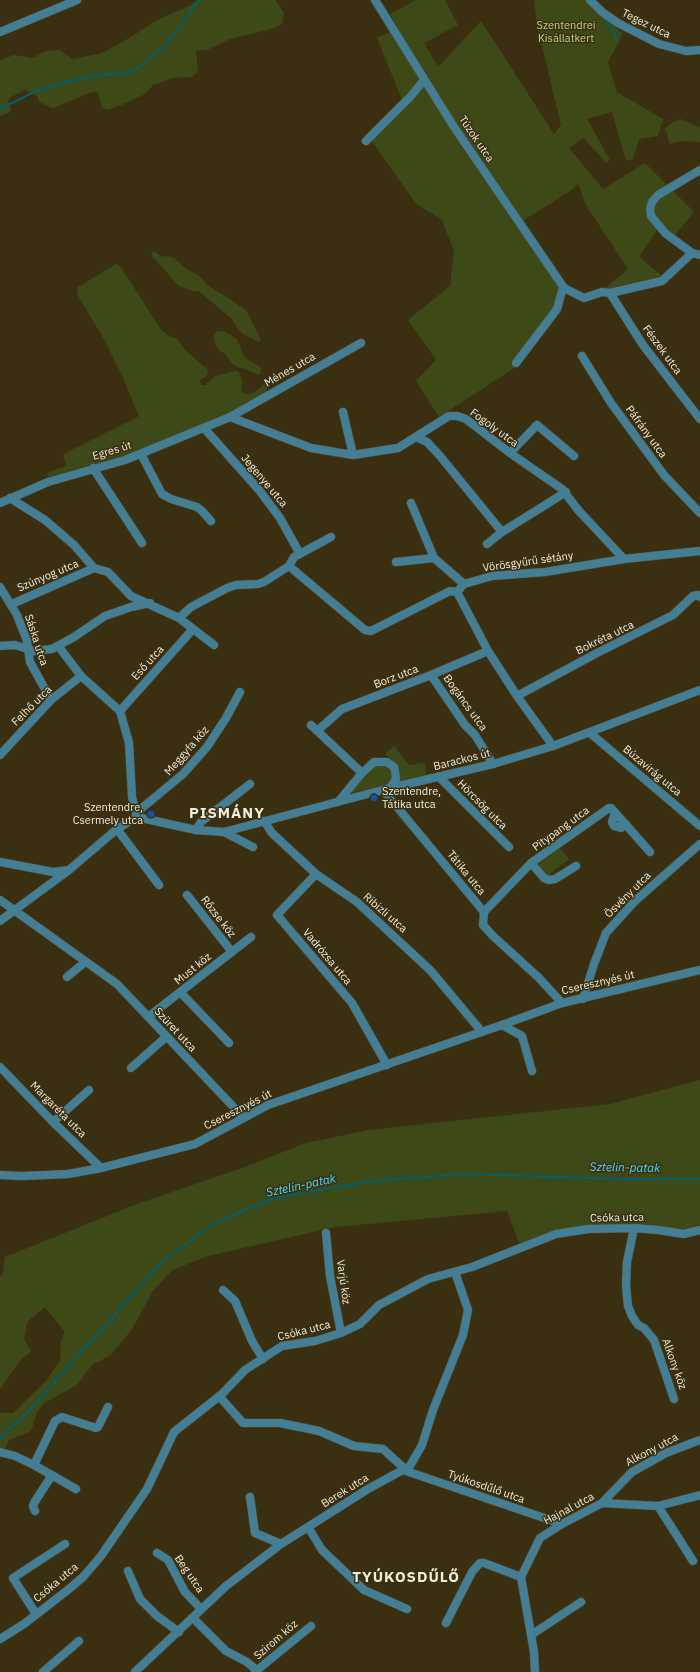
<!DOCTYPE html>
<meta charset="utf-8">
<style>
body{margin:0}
canvas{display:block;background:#3a3011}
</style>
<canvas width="700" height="1672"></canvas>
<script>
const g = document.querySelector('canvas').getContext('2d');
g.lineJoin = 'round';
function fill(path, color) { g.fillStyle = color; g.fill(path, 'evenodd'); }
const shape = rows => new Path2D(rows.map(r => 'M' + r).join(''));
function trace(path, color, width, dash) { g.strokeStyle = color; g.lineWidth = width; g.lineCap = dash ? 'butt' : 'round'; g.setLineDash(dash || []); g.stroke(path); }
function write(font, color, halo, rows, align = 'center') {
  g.font = font + ' "IBM Plex Sans",sans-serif'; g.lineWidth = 3; g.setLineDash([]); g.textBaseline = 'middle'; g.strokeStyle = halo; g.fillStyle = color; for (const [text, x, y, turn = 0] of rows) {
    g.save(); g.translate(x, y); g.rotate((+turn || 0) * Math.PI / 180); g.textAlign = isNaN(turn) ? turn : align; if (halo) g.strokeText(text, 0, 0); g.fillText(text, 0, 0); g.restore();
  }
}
fill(shape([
 [197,0,275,0,284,13,282,24,275,28,230,39,207,50,196,51,198,71,192,77,172,78,152,86,145,94,124,104,107,110,102,107,98,92,92,92,53,108,39,102,37,96,25,90,11,97,8,101,11,110,9,113,0,116,0,61,13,55,32,58,46,51,59,50,73,59,102,53,131,37,155,21,191,5],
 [416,0,445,0,458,25,424,43,438,67,481,21,554,134,561,125,537,25,534,0,587,0,623,34,608,62,617,92,663,119,658,136,639,139,633,159,626,161,612,112,587,119,610,160,606,163,584,138,569,148,603,189,645,163,694,212,675,235,660,225,639,257,665,278,664,284,604,289,628,269,586,205,578,184,573,189,524,220,568,286,556,310,513,369,439,417,416,381,436,360,408,320,450,286,454,251,442,220,416,204,372,141,402,100,377,38,398,29,390,14],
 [681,119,700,128,700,142,682,141,670,144,665,128,673,122],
 [153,251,157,253,161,257,168,256,175,259,188,270,200,276,206,284,246,310,261,340,259,342,243,334,237,327,232,319,199,291,193,291,179,286,151,255],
 [116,264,120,266,162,331,170,337,176,338,186,351,208,370,207,376,200,380,201,385,205,385,215,376,236,371,239,372,243,383,241,386,242,391,246,394,253,393,263,385,267,386,267,389,264,393,234,410,141,451,48,477,47,473,66,466,63,454,139,416,123,378,105,341,77,294,78,287],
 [217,331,224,331,237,339,244,356,248,360,258,365,261,368,261,373,258,375,243,368,239,368,232,363,224,353,219,350,215,343,214,335],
 [394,746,409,765,425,763,426,777,401,783,399,770,396,764,385,754],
 [376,764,388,765,392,770,393,776,390,782,385,785,347,794],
 [560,848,569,859,547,876,538,865],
 [700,1080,700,1230,693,1232,658,1230,556,1234,521,1248,507,1211,335,1227,208,1256,172,1270,153,1291,132,1329,111,1355,92,1365,77,1385,44,1403,37,1412,31,1431,9,1440,4,1450,0,1449,0,1413,13,1413,47,1380,60,1360,61,1340,65,1332,45,1307,27,1322,24,1339,31,1351,19,1362,0,1389,0,1277,3,1274,5,1257,137,1204,245,1167,306,1143,369,1130,610,1104]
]), '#3d4916');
trace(shape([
 [602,16,614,31,616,40],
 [0,109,40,89,88,77,134,71,167,44,199,0],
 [0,1440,7,1430,26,1414,163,1261,213,1224,271,1199,372,1181,462,1174,625,1179,700,1179]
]), '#025f6e', 2);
const minor = shape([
 [375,0,454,127,564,288,584,298,602,292,610,293,662,281,692,253],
 [590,0,602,12,618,23,659,44,686,51,700,50],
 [366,141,411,96,424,80],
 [700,170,658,195,652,202,650,209,651,216,665,233,692,253,700,255],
 [610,293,643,345,700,419],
 [582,356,611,403,664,475,700,513],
 [516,363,557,309,562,291,564,288],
 [343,412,353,455],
 [230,417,311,448,353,455,398,448,449,416,457,416,466,419,510,453,562,489,579,511,624,559],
 [204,428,259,490,280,518,300,554],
 [416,437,427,442,440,456,502,532],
 [510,453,537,425,574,456],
 [141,454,162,494,171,499,197,507,202,511,211,521],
 [93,468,142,543],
 [10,498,45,520,74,545,94,568,108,572,131,596,179,618,214,645],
 [0,503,48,482,125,460,230,417,361,343],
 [411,503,434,558],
 [487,544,502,532,566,492],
 [396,562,434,558,464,584],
 [289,566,365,630,371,631,450,591,457,592,464,584,492,576,545,572,624,559,700,551],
 [0,587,17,615,27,641,30,662,51,700],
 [12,604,94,568],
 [179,618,191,607,227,588,236,585,258,584,264,582,289,566,294,557,331,537],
 [0,646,15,645,34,651,52,649,74,637,105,616,131,607,150,603],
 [59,647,81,676,120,711,129,743,132,797,137,817],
 [488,651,517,696,553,746],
 [431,675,465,725,475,735,493,764],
 [517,696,597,653,673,615,693,596,698,595,700,597],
 [120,711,193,629],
 [311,725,362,773],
 [317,731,342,709,431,675,488,651,457,592],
 [590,733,700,826],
 [0,755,51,700,81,676],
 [439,777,509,847],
 [383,790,484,912,483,925,493,936,538,977,562,1003],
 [338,802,362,773,374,762,387,762,394,767,395,771,396,779,390,788],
 [136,813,183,774,207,747,226,718,240,692],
 [615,813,612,822,614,826,621,828,626,824],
 [264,821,272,833,316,874,357,902,431,971,482,1032],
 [117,829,159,885],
 [196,830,201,822,250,784],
 [224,832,253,847],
 [531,863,544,878,549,880,555,879,576,866],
 [316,874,277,915,352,1003,387,1065],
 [187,895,232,952],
 [0,900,117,984,243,1117],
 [484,912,531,863,609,808,611,808,650,852],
 [0,921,69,870],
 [67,977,85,962],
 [181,993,229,1043],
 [583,999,594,964,606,933,635,901,700,844],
 [148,1017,251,937],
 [502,1025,522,1036,532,1071],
 [0,1067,53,1122,101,1168],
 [131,1068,166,1037],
 [53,1122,89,1090],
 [0,1175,22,1176,68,1174,101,1168,195,1144,268,1105,502,1025,562,1003,700,970],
 [634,1228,627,1262,626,1286,628,1306,632,1316,638,1325,644,1328,654,1340,674,1399],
 [326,1233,330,1276,341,1333],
 [223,1290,235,1301,252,1341,263,1359],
 [219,1396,243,1423,280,1423,319,1431,354,1446,383,1449,405,1469],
 [0,1452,15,1456,34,1465,55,1421,62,1417,96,1428,98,1427,108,1407],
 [34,1465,76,1489],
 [403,1470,562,1524],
 [250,1497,255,1533,281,1544],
 [602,1503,632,1472,666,1453,700,1440],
 [658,1506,693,1561],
 [35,1511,33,1506,34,1503,52,1475],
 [308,1527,322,1550,364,1590,407,1609],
 [157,1553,168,1560,185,1592,201,1609],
 [128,1571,140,1599,157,1616,179,1632],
 [36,1614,13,1578,65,1544],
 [193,1618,226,1651,247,1662,254,1668,256,1672],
 [446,1623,472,1572,480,1563,484,1563,521,1577],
 [531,1635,581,1602],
 [0,1639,24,1624,69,1589,83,1577,101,1556,147,1489,174,1432,222,1394,245,1370,282,1346,315,1341,341,1333,360,1324,379,1305,428,1279,472,1267,556,1234,588,1229,634,1228,658,1230,684,1234,700,1230],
 [256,1671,311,1626],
 [43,1672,79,1641],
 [135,1672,226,1586,281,1544,368,1489,410,1466,422,1445,433,1410,463,1335,468,1310,455,1272],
 [535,1672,534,1652,521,1577,540,1538,562,1524,602,1503,658,1506,700,1495]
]);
const tertiary = shape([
 [0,32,77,0],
 [0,862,53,872,69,870,117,829,137,817,196,830,224,832,390,788,493,764,553,746,700,690]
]);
trace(minor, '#574e31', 9);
trace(tertiary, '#574e31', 9);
trace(minor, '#447e95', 8);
trace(tertiary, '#447e95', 8);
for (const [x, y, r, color] of [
 [374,798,4,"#1a4fb4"],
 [151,814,4,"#1a4fb4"]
]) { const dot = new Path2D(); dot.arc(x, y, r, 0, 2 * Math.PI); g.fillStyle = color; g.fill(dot); trace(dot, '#3a3011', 1.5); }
write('11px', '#f2ecda', '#3a3011', [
 ["Tegez utca",646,24,26],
 ["Túzok utca",476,139,56],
 ["Fészek utca",662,350,54],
 ["Ménes utca",290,370,-30],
 ["Fogoly utca",494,428,36],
 ["Páfrány utca",646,432,54],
 ["Egres út",112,451,-17],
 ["Jegenye utca",264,481,50],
 ["Vörösgyűrű sétány",528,562,-8],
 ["Szúnyog utca",48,576,-23],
 ["Bokréta utca",605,638,-26],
 ["Sáska utca",36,640,72],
 ["Eső utca",148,663,-48],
 ["Borz utca",396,677,-21],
 ["Bogáncs utca",465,703,54],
 ["Felhő utca",32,706,-45],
 ["Meggyfa köz",187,751,-49],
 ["Barackos út",462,760,-14],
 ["Búzavirág utca",652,771,40],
 ["Hörcsög utca",482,805,45],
 ["Pitypang utca",561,829,-36],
 ["Tátika utca",466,873,51],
 ["Ösvény utca",628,895,-45],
 ["Ribizli utca",385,913,41],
 ["Rőzse köz",218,917,52],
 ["Vadrózsa utca",327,957,50],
 ["Must köz",193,969,-39],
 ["Cseresznyés út",598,983,-13],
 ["Szüret utca",175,1030,47],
 ["Margaréta utca",58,1110,45],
 ["Cseresznyés út",238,1110,-27],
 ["Csóka utca",617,1218,-1],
 ["Varjú köz",343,1282,82],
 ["Csóka utca",304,1331,-14],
 ["Alkony köz",674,1364,70],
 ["Alkony utca",652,1450,-28],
 ["Tyúkosdűlő utca",486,1487,19],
 ["Berek utca",345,1491,-32],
 ["Hajnal utca",569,1509,-28],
 ["Beg utca",189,1574,56],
 ["Csóka utca",56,1583,-40],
 ["Szirom köz",276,1640,-41]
]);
write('11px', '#bed876', '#3a3011', [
 ["Szentendrei",566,26],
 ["Kisállatkert",566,39]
]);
write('11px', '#f2ecda', '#3a3011', [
 ["Szentendre,",382,792],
 ["Tátika utca",382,805],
 ["Szentendre,",143,808,"right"],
 ["Csermely utca",143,821,"right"]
], 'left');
write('italic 12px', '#4bddfa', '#3a3011', [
 ["Sztelin-patak",625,1168,1],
 ["Sztelin-patak",301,1186,-12]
]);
g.letterSpacing = '1px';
write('bold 15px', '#f2ecda', '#3a3011', [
 ["PISMÁNY",227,814],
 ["TYÚKOSDŰLŐ",406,1578]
]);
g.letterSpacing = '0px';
</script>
